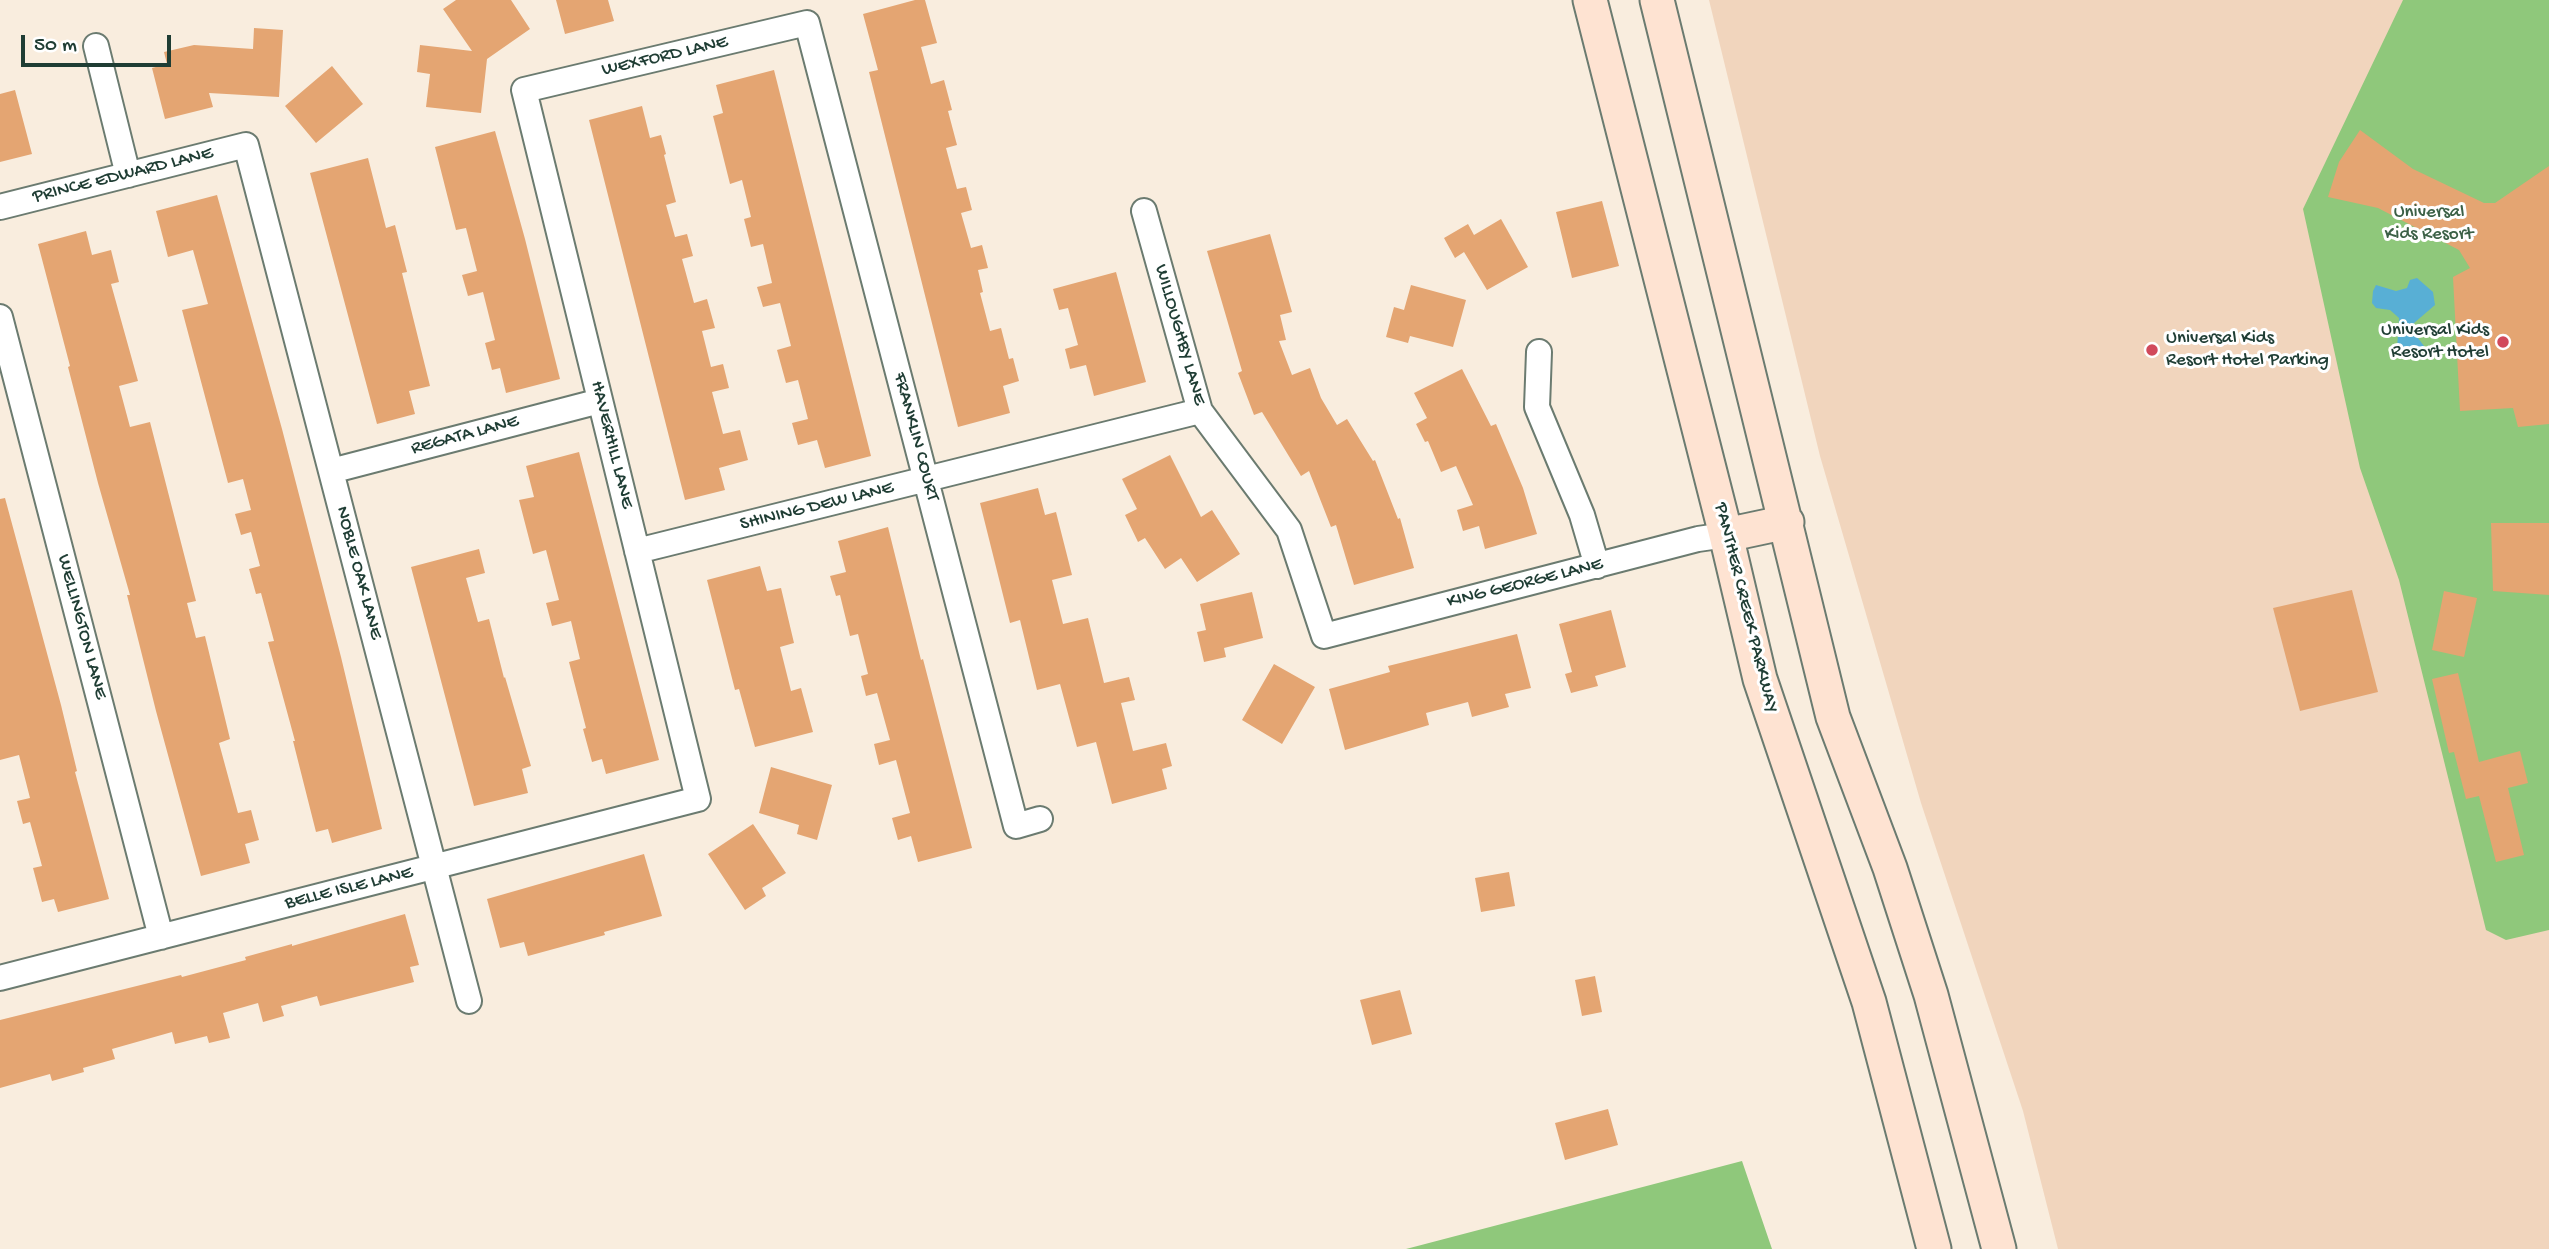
<!DOCTYPE html>
<style>
body{margin:0}
#map{position:relative;width:2549px;height:1249px;overflow:hidden;background:#f9edde;font-family:"Gochi Hand",sans-serif}
canvas{display:block}
.scale{position:absolute;left:21px;top:35px;width:150px;height:32px;box-sizing:border-box;border:4px solid #1f3d34;border-top:0;padding-left:9px;font-size:21px;line-height:24px;white-space:nowrap;color:#1f3d34;-webkit-text-stroke:5px #fff;paint-order:stroke}
</style>
<div id="map">
<canvas width="2549" height="1249"></canvas>
<div class="scale">50 m</div>
</div>
<script>
const g = document.querySelector('canvas').getContext('2d');
g.lineJoin = 'round';
function fill(path, color) { g.fillStyle = color; g.fill(path, 'evenodd'); }
const shape = rows => new Path2D(rows.map(r => 'M' + r).join(''));
function trace(path, color, width, dash) { g.strokeStyle = color; g.lineWidth = width; g.lineCap = dash ? 'butt' : 'round'; g.setLineDash(dash || []); g.stroke(path); }
function write(font, color, halo, rows, align = 'center') {
  g.font = font + ' "Gochi Hand",sans-serif'; g.lineWidth = 6; g.setLineDash([]); g.textBaseline = 'middle'; g.strokeStyle = halo; g.fillStyle = color; for (const [text, x, y, turn = 0] of rows) {
    g.save(); g.translate(x, y); g.rotate((+turn || 0) * Math.PI / 180); g.textAlign = isNaN(turn) ? turn : align; if (halo) g.strokeText(text, 0, 0); g.fillText(text, 0, 0); g.restore();
  }
}
fill(shape([
 [1709,0,2549,0,2549,1249,2058,1249,2023,1111,1921,803,1820,456]
]), '#f1d5bd');
fill(shape([
 [2403,0,2549,0,2549,930,2506,940,2486,930,2399,580,2360,468,2303,209],
 [1742,1161,1772,1249,1406,1249]
]), '#8fc87b');
fill(shape([
 [2417,278,2433,292,2435,305,2414,323,2415,334,2424,346,2419,354,2409,358,2401,356,2397,349,2399,318,2390,310,2376,308,2372,303,2373,291,2376,285,2396,291,2407,288,2410,280]
]), '#58afd5');
fill(shape([
 [456,0,511,0,530,29,487,59,481,113,426,107,430,74,417,72,420,45,472,51,443,9],
 [556,0,608,0,614,21,565,34],
 [915,0,925,0,937,43,921,47,931,84,944,80,952,110,948,111,957,145,946,148,957,189,966,187,972,210,961,213,971,248,982,245,988,268,978,270,983,292,980,293,990,331,1001,328,1009,359,1013,358,1019,381,1003,386,1010,413,958,427,869,72,878,70,863,14],
 [254,28,283,30,279,97,209,93,213,107,165,119,152,68,167,64,164,52,194,45,253,49],
 [332,66,363,104,316,143,285,106],
 [774,70,871,456,825,468,817,440,798,445,792,423,808,419,798,380,786,383,777,350,791,346,780,303,763,307,757,287,772,283,763,244,751,247,744,219,751,217,742,180,730,184,713,116,723,113,716,85],
 [15,90,32,154,0,162,0,94],
 [642,106,650,138,661,135,666,154,664,155,676,202,666,205,675,237,687,234,693,256,682,259,694,303,707,299,715,328,702,331,711,367,723,364,729,388,712,392,723,434,740,430,748,460,719,468,725,490,685,500,589,120],
 [2360,130,2413,169,2484,203,2495,203,2549,166,2549,424,2518,427,2513,408,2460,411,2453,277,2470,268,2459,250,2378,208,2328,197,2339,162],
 [495,131,525,239,560,379,506,393,500,368,492,370,485,343,495,340,483,292,468,296,462,275,477,271,466,228,456,230,435,147],
 [368,158,386,228,395,225,407,272,402,273,430,386,409,391,415,414,377,424,310,173],
 [217,195,282,429,341,657,382,829,332,843,328,829,316,832,293,741,295,741,268,642,274,641,261,593,256,594,249,569,260,566,251,532,241,535,235,514,251,510,243,479,228,483,182,310,208,304,193,250,168,257,156,211],
 [1602,201,1619,266,1572,278,1556,212],
 [1501,219,1528,267,1487,290,1464,252,1455,258,1444,238,1468,224,1474,235],
 [86,231,92,255,111,250,119,282,111,284,138,381,119,386,130,427,150,422,196,601,187,603,196,638,205,636,230,739,219,743,238,813,251,810,259,840,245,844,250,863,201,876,156,711,127,595,130,595,98,483,68,367,70,366,38,244],
 [1270,234,1292,312,1280,315,1286,340,1279,341,1292,375,1310,368,1321,398,1337,425,1347,419,1373,461,1375,460,1398,519,1400,518,1414,568,1354,585,1336,525,1331,527,1309,471,1301,476,1262,412,1254,415,1238,373,1242,371,1207,251],
 [1116,272,1146,382,1094,396,1086,365,1070,369,1065,349,1078,345,1068,308,1059,310,1053,289],
 [1411,285,1466,300,1453,347,1410,336,1408,343,1386,337,1394,307,1404,310],
 [1462,369,1491,426,1496,424,1523,488,1537,534,1485,549,1479,526,1463,531,1457,510,1473,505,1456,466,1441,472,1428,441,1425,442,1416,424,1427,418,1414,393],
 [579,452,659,760,606,774,602,759,592,762,583,729,586,728,569,662,580,659,571,621,552,626,546,603,559,600,546,550,533,554,519,500,534,497,526,466],
 [1170,455,1201,517,1212,510,1240,554,1197,582,1181,558,1165,569,1145,538,1138,542,1125,515,1137,509,1122,479],
 [1038,488,1045,515,1056,512,1072,575,1052,580,1063,624,1088,618,1104,683,1129,677,1135,700,1121,703,1133,751,1166,743,1172,766,1162,769,1167,789,1112,804,1096,742,1077,747,1060,684,1037,690,1020,620,1010,623,980,503],
 [5,498,61,705,77,771,75,772,109,899,58,912,54,899,42,902,33,868,42,866,30,822,23,824,17,801,30,798,19,755,0,760,0,499],
 [2491,523,2549,523,2549,595,2493,591],
 [888,527,921,660,923,659,972,848,918,862,911,836,898,840,892,818,910,813,896,760,879,765,874,744,890,740,877,693,866,696,861,676,868,674,858,634,850,636,840,595,836,596,830,576,846,572,838,541],
 [479,549,485,573,466,578,478,622,489,619,504,678,505,677,531,766,522,769,528,793,474,806,411,567],
 [760,566,767,591,781,588,794,643,780,647,791,691,801,688,813,732,755,747,739,689,735,690,707,580],
 [2352,590,2378,692,2300,711,2273,608],
 [2444,591,2477,598,2464,657,2432,650],
 [1252,592,1263,638,1224,648,1226,657,1204,662,1197,632,1206,630,1200,604],
 [1611,610,1626,667,1595,676,1598,686,1571,693,1565,674,1572,672,1559,624],
 [1517,634,1531,688,1505,694,1509,707,1472,717,1468,702,1426,713,1429,725,1345,750,1329,689,1390,672,1388,666],
 [1274,664,1315,687,1282,744,1242,720],
 [2458,673,2479,762,2520,751,2528,783,2508,788,2524,855,2496,862,2479,796,2466,799,2454,752,2449,753,2432,679],
 [771,767,832,785,817,840,797,834,799,825,759,813],
 [753,824,786,873,762,888,766,896,745,910,708,854],
 [644,854,662,916,604,932,605,935,528,956,524,942,500,948,487,899],
 [1509,872,1515,906,1481,912,1475,878],
 [405,914,419,965,410,967,414,982,320,1006,317,996,281,1006,284,1016,263,1022,258,1003,223,1013,230,1038,209,1043,207,1036,175,1044,172,1032,112,1049,115,1059,83,1068,84,1072,52,1081,50,1074,0,1088,0,1020,181,975,182,977,246,960,245,957,292,944,292,946],
 [1595,976,1602,1012,1582,1016,1575,980],
 [1400,990,1412,1034,1372,1045,1360,1000],
 [1608,1109,1618,1145,1565,1160,1555,1123]
]), '#e4a572');
const street = shape([
 [96,46,128,175],
 [0,207,246,145,469,1001],
 [1144,211,1200,411,1289,530,1324,636,1698,539,1726,535],
 [0,317,161,937],
 [1539,352,1537,407,1582,515,1597,566],
 [331,471,600,401],
 [637,551,1200,411],
 [0,978,698,799,524,90,807,23,1016,826,1040,819]
]);
const secondary = shape([
 [1590,0,1726,535,1760,679,1869,1002,1934,1249],
 [1657,0,1833,717,1890,868,1931,995,1999,1249],
 [1726,535,1787,522]
]);
trace(street, '#6b7b70', 28);
trace(secondary, '#6b7b70', 37);
trace(street, '#fff', 24);
trace(secondary, '#fee3d2', 33);
for (const [x, y, r, color] of [
 [2503,342,7,"#d1495b"],
 [2152,350,7,"#d1495b"]
]) { const dot = new Path2D(); dot.arc(x, y, r, 0, 2 * Math.PI); g.fillStyle = color; g.fill(dot); trace(dot, '#fff', 2.5); }
write('19px', '#1f3d34', '#fff', [
 ["WEXFORD LANE",665,57,-13],
 ["PRINCE EDWARD LANE",123,176,-14],
 ["WILLOUGHBY LANE",1179,335,74],
 ["REGATA LANE",465,436,-15],
 ["FRANKLIN COURT",915,437,75],
 ["HAVERHILL LANE",611,445,76],
 ["SHINING DEW LANE",817,507,-14],
 ["NOBLE OAK LANE",358,573,75],
 ["KING GEORGE LANE",1525,584,-14],
 ["PANTHER CREEK PARKWAY",1745,608,76],
 ["WELLINGTON LANE",81,627,75],
 ["BELLE ISLE LANE",349,889,-14]
]);
write('19px', '#3b6046', '#fff', [
 ["Universal",2429,213],
 ["Kids Resort",2429,235]
]);
write('19px', '#1f3d34', '#fff', [
 ["Universal Kids",2489,331],
 ["Resort Hotel",2489,353],
 ["Universal Kids",2166,339,"left"],
 ["Resort Hotel Parking",2166,361,"left"]
], 'right');
</script>
